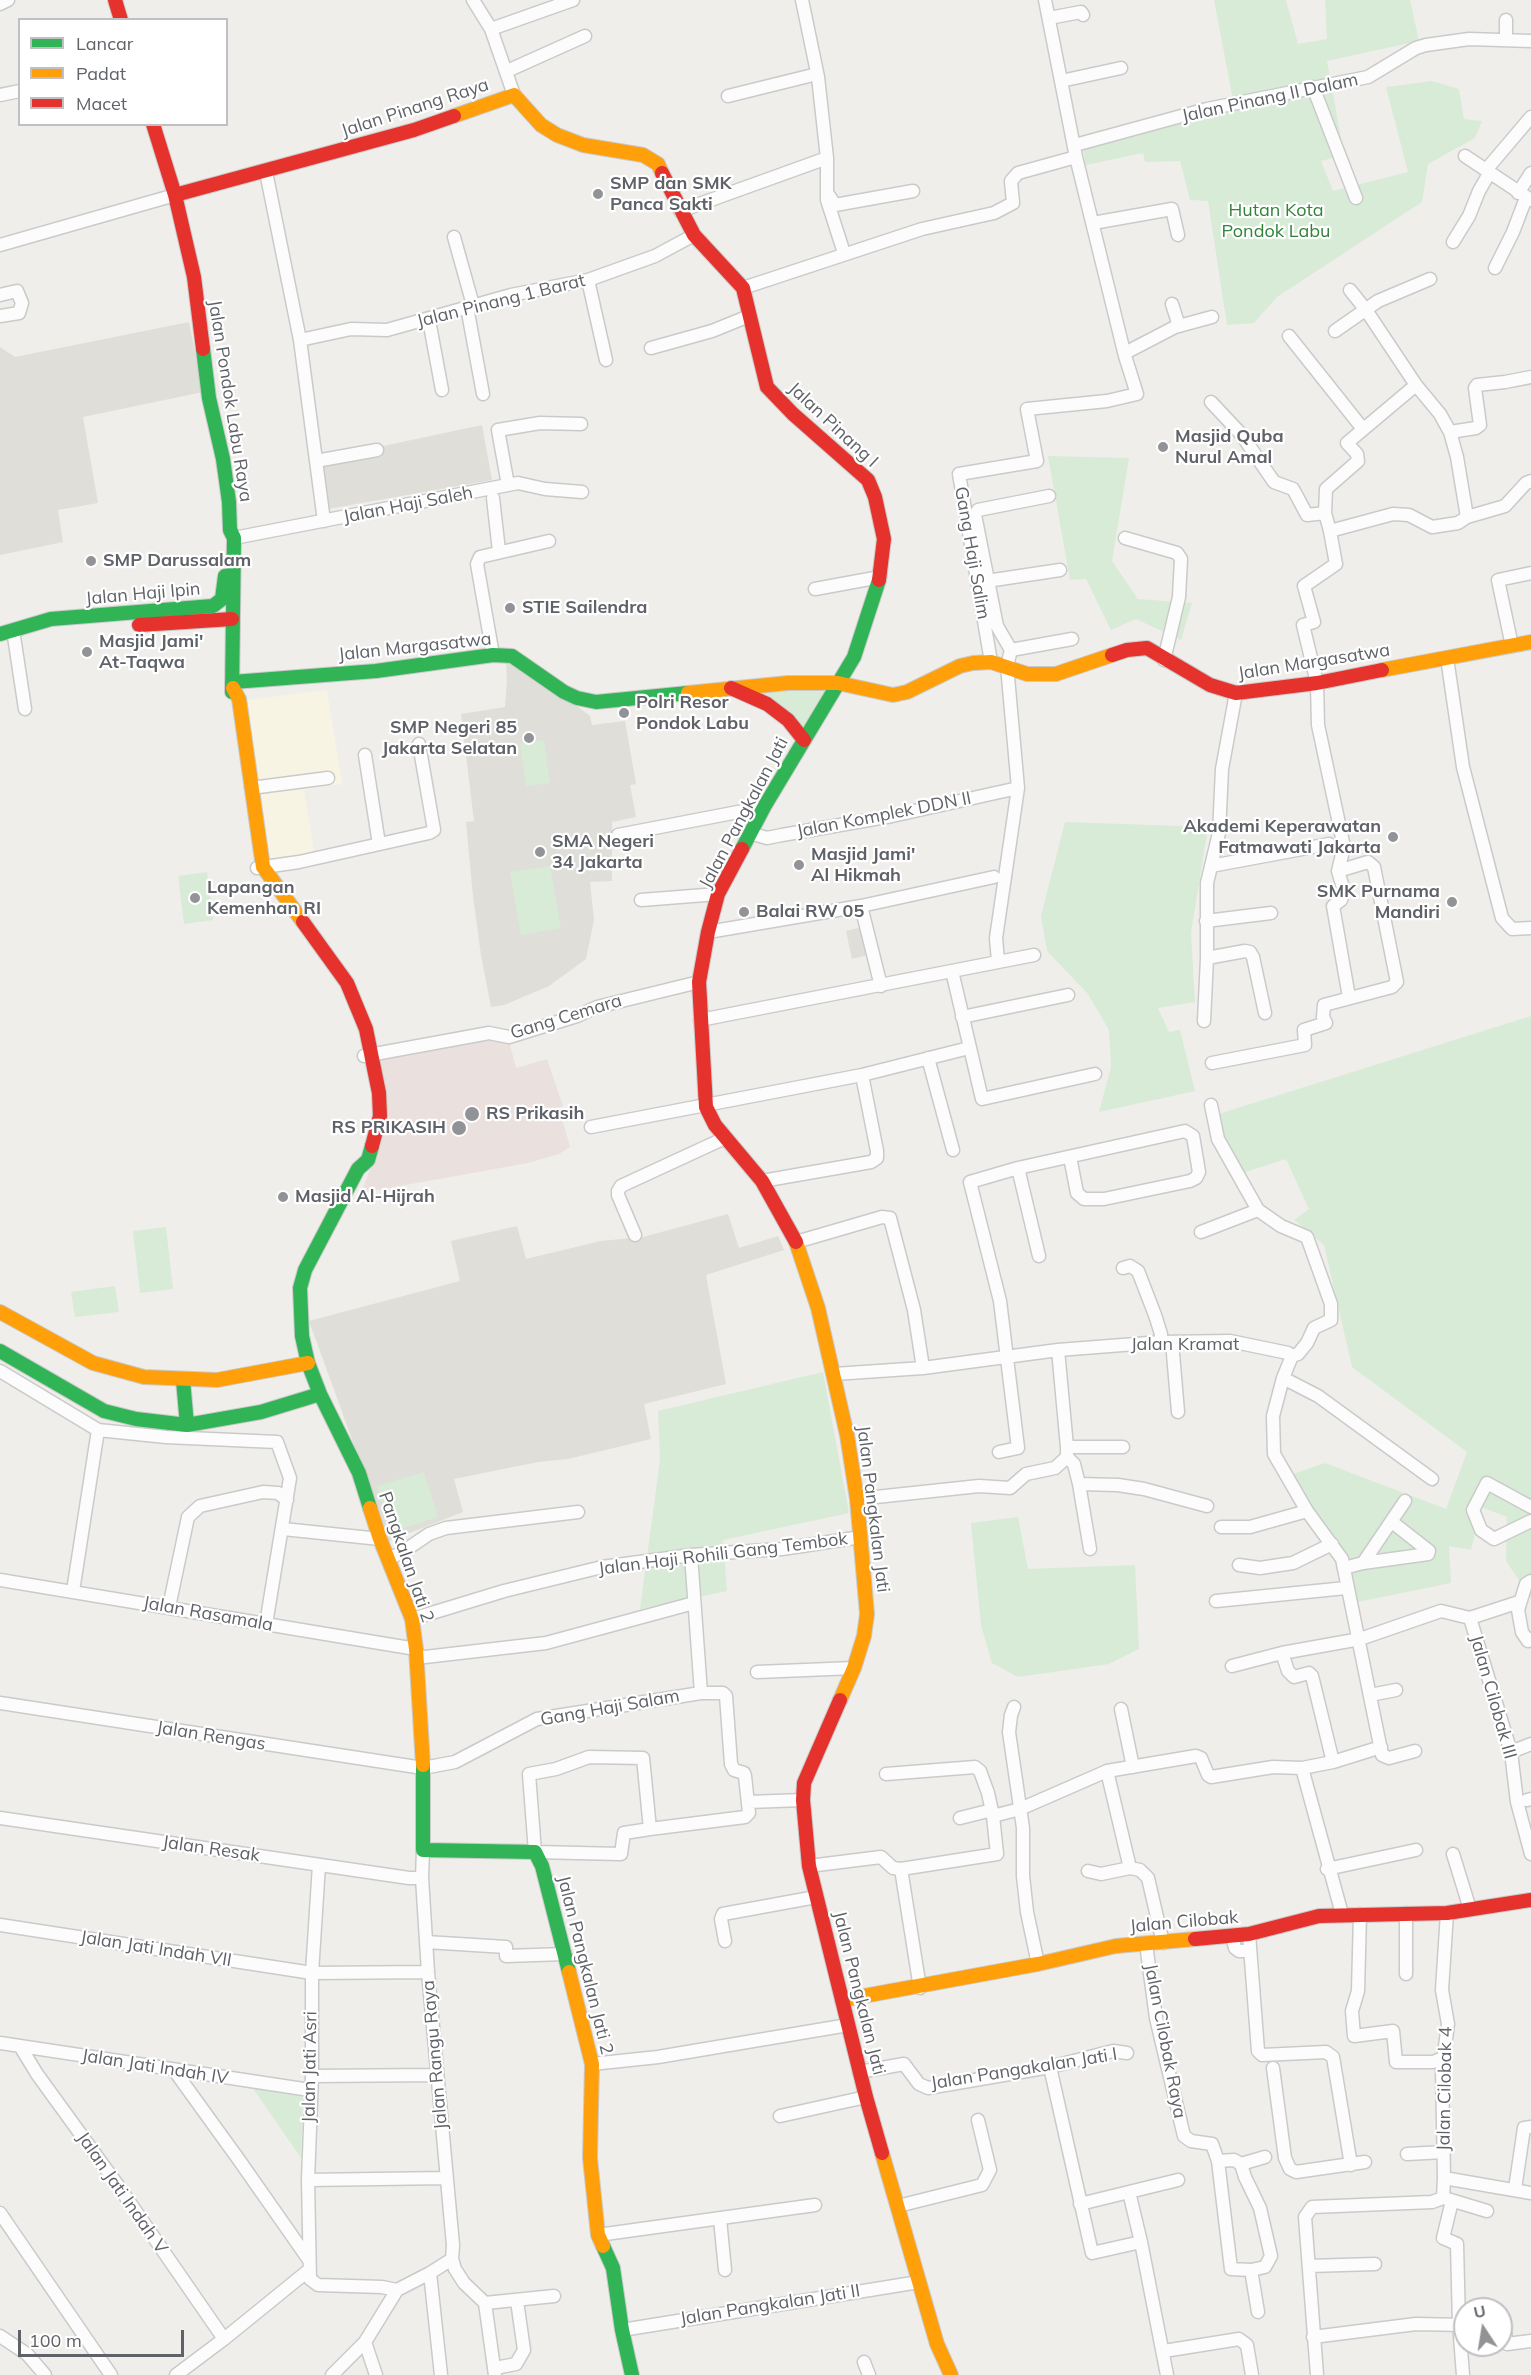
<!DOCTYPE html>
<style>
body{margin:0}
#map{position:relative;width:1531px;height:2375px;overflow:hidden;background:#efeeea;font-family:Mulish,sans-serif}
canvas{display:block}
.legend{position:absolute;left:18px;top:18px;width:210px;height:108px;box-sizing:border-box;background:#fff;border:2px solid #bfc0c3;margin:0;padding:8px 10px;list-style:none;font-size:18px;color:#5f6268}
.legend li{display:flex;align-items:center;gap:12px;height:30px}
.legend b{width:30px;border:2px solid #bfc0c3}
.north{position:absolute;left:1453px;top:2297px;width:60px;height:60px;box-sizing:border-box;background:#fff;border:2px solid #bfc0c3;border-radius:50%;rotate:348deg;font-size:16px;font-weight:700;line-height:24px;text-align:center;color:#5f6268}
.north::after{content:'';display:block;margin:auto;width:21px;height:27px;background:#919396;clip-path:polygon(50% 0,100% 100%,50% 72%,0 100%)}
.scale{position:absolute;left:18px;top:2330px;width:166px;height:27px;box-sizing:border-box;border:3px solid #5f6268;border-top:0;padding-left:8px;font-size:18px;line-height:21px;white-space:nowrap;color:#5f6268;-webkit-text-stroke:4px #fff;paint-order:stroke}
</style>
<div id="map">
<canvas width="1531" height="2375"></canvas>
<ul class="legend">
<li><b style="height:8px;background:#30b455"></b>Lancar</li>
<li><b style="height:8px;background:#ff9f0a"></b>Padat</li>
<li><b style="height:8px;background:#e5322d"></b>Macet</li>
</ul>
<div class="north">U</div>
<div class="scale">100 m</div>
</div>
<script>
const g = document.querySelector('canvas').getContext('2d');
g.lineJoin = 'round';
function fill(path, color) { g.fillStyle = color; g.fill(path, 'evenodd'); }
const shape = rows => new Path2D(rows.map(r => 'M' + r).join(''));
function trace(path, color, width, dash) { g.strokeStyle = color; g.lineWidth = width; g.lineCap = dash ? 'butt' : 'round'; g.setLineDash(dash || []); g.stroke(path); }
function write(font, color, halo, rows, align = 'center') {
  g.font = font + ' Mulish,sans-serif'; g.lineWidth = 4.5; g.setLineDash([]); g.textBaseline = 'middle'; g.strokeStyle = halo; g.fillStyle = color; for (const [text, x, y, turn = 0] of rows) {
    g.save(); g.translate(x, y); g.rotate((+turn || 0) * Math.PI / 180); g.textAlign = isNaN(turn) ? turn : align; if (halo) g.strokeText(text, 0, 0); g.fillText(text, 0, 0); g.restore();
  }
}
fill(shape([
 [327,690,342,784,304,790,315,857,267,866,247,700]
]), '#f7f4e4');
fill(shape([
 [189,322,203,392,83,417,98,503,58,510,63,542,0,555,0,347,15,357],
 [482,425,492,480,328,509,322,459],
 [512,657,590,716,592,725,625,721,636,784,630,785,636,817,612,822,612,881,590,882,594,920,586,959,549,986,504,1005,491,1007,481,955,473,896,466,822,474,821,461,714,505,707,507,681,506,658],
 [862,927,868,955,852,959,846,931],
 [728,1214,739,1248,778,1236,784,1250,706,1275,726,1384,644,1404,651,1439,568,1459,538,1462,454,1479,463,1512,389,1541,309,1321,460,1281,451,1241,517,1226,526,1259,601,1241,643,1237]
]), '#dfded8');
fill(shape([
 [470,1036,509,1041,516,1068,547,1059,563,1106,559,1108,570,1147,559,1154,528,1163,361,1193,374,1159,380,1054]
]), '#eae0dd');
fill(shape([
 [1214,0,1286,0,1298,44,1327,39,1325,0,1410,0,1419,41,1327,61,1344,155,1321,161,1333,191,1408,172,1386,87,1432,81,1459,89,1464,119,1482,121,1475,138,1428,164,1422,202,1277,297,1254,323,1227,325,1208,201,1190,200,1180,161,1145,162,1143,153,1086,165,1081,139,1233,100],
 [1048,456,1129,458,1112,561,1138,599,1192,603,1181,640,1136,619,1111,630,1086,579,1070,580],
 [826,689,803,728,755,692],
 [544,740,550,783,526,786,520,743],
 [1065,822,1208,827,1191,933,1195,1002,1158,1008,1169,1032,1180,1030,1195,1091,1099,1112,1111,1067,1109,1030,1088,994,1047,951,1041,916],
 [550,866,561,928,521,935,510,872],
 [207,872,213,920,184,924,178,876],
 [1531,1016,1531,1598,1506,1561,1507,1517,1481,1507,1471,1550,1449,1546,1451,1583,1348,1604,1337,1554,1285,1477,1325,1463,1446,1509,1467,1452,1352,1367,1324,1245,1294,1220,1309,1209,1286,1159,1239,1174,1209,1117],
 [166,1227,173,1289,140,1293,133,1231],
 [115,1286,119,1312,75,1317,71,1292],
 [823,1372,849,1513,723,1540,727,1591,640,1609,660,1460,658,1411],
 [424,1472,438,1517,391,1532,377,1486],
 [1018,1517,1028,1569,1135,1565,1139,1649,1109,1664,1018,1677,992,1663,981,1625,971,1523],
 [252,2087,303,2095,301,2158]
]), '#d8ebd7');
const street = shape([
 [473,0,491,29,514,95],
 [802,0,818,77,827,158,827,200,844,253],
 [0,4,8,0],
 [1049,18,1081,12,1083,15],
 [1506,20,1506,38],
 [491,29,573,0],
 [507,71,585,36],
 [1061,81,1121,68],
 [1313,87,1356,198],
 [0,95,20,91],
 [728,96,817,74],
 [1075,145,1207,109,1368,77,1416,48,1426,45,1469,39,1531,41],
 [1465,156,1531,200],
 [1486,170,1531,117],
 [266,172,300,340,324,521],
 [1518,193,1531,173],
 [828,194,835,205,913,191],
 [680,211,827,158],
 [1093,223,1172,209,1178,235],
 [454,237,473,305],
 [1453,242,1469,216,1479,191,1490,172],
 [0,245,175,195],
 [1495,268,1513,232,1526,198],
 [588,280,606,360],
 [743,288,922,229,994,213,1013,203,1011,181,1018,173,1076,157],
 [1350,290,1366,310,1416,385,1440,414,1450,432,1457,457,1467,517],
 [0,295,17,291,22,303,19,313,0,316],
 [1172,304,1179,326],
 [467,307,483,394],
 [429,320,442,390],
 [1335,331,1378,301,1430,279],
 [1289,336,1363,429],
 [300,340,351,329,387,330,511,295,588,280,655,256,694,235],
 [651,348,712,331,749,316],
 [1125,353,1175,327,1212,317],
 [1211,402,1241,434,1274,482,1293,489,1307,515,1325,513],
 [1450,432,1476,428,1480,425,1475,388,1477,385,1505,382,1531,377],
 [316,461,377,450],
 [508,485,498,430,540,423,581,424],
 [493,498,499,551],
 [1330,531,1325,513,1326,489,1358,461,1357,454,1347,443,1416,385],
 [234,538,518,483,545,489,582,492],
 [1125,538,1177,553,1181,559,1179,597,1164,660],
 [987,581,1060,570],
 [815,589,880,577],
 [13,630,25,709],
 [1512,646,1498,580,1531,573],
 [1011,650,1072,639],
 [493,655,477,564,480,557,549,541],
 [1447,658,1463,767,1502,918,1512,929,1531,928],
 [991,662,959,474,1037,461,1027,409,1107,401,1137,394,1125,356,1076,157,1045,0],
 [365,755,379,844],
 [251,788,328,778],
 [750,833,767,838,782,835,892,816,1018,788],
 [618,835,764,807],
 [1211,866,1329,844],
 [257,868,299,862,429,833,434,830,419,744],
 [641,900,718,894],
 [861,906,881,986],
 [1206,921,1271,913],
 [708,932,861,906,994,877],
 [1207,958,1245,951,1250,952,1253,957,1265,1013],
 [998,961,996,938,1018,788,1007,666,1011,650,997,626,975,515,978,510,1049,496],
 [952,971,982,1099,1095,1074],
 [1349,997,1333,906,1341,900,1344,891,1338,871,1344,847,1318,725,1317,683,1303,625,1314,622,1304,586,1336,564,1330,531,1393,514,1409,515,1432,527,1458,523,1467,517,1505,506,1526,483,1531,481],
 [962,1017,1068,995],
 [700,1020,1034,955],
 [1204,1021,1207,958,1207,883,1219,833,1222,769,1236,693],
 [364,1056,489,1033,509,1037,577,1016,597,1007,699,982],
 [928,1058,953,1150],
 [1212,1063,1305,1045,1304,1030,1326,1023,1323,1017,1324,1005,1392,987,1397,982,1374,867,1368,862,1338,871],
 [1211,1105,1218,1139,1258,1210,1281,1226,1307,1237,1331,1304,1331,1320,1314,1328,1307,1343,1298,1354,1292,1356],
 [591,1127,862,1075,969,1048],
 [1018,1168,1039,1256],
 [762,1181,871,1162,877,1158,877,1151,862,1075],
 [1201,1232,1258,1210],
 [635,1235,618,1195,618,1191,621,1186,725,1138],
 [796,1242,882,1217,890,1218,914,1310,923,1368],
 [1123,1268,1130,1266,1138,1271,1155,1315,1161,1334,1161,1342],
 [1172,1342,1178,1412],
 [0,1371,98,1430,166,1437,277,1442,290,1478,266,1624],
 [834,1374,923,1368,1058,1350,1161,1342,1230,1341,1288,1353,1292,1356,1283,1378,1273,1416,1274,1454,1307,1511,1342,1559,1382,1755,1389,1758,1415,1751],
 [1283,1378,1318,1396,1432,1479],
 [1067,1447,1123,1447],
 [999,1452,1018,1448,1000,1301,970,1182,1018,1168,1185,1131,1193,1136,1199,1172,1196,1178,1190,1181,1104,1199,1084,1199,1077,1193,1070,1157],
 [1067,1457,1074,1464,1079,1484,1118,1485,1144,1489,1207,1506],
 [1079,1484,1090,1549],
 [857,1499,979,1486,1010,1488,1026,1474,1055,1468,1067,1457,1067,1447,1058,1350],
 [1531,1507,1487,1483,1473,1510,1481,1530,1494,1539,1531,1521],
 [1221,1527,1250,1527,1307,1511],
 [283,1529,380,1539],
 [691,1555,701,1693],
 [389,1559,404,1551,429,1534,446,1528,578,1512],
 [1363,1563,1428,1554,1429,1551,1392,1522],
 [1239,1565,1260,1568,1293,1563,1332,1544],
 [1344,1568,1363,1563,1405,1501],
 [0,1580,416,1649],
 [1531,1581,1526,1584,1518,1610,1522,1632,1528,1641,1531,1639],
 [73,1591,98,1430],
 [1216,1601,1346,1588],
 [169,1607,188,1517,200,1506,263,1492,278,1493,287,1500],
 [1470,1618,1511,1752,1517,1802,1531,1854],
 [1470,1618,1519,1602],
 [412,1619,504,1591,602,1567,691,1555,782,1549,861,1537],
 [1282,1653,1288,1671,1294,1677,1309,1673,1312,1676,1333,1762],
 [417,1656,425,1657,546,1643,694,1603],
 [1232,1666,1282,1653,1360,1639,1441,1611,1470,1618],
 [757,1672,854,1668],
 [1370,1695,1396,1690],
 [0,1703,423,1768,455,1762,537,1719,701,1693,723,1693,726,1696,731,1764,734,1770,744,1773,745,1776,749,1813,745,1817,650,1829,624,1833,621,1854,535,1852,529,1774,556,1769,589,1757,643,1758,650,1829],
 [1014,1707,1011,1715,1009,1732,1023,1828,1023,1876,1027,1912,1038,1964],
 [1121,1709,1133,1767],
 [1511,1752,1531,1744],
 [1302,1768,1342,1914],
 [1107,1771,1130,1868],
 [1527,1800,1531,1799],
 [748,1802,803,1800],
 [993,1816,1020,1809,1107,1771,1196,1756,1201,1758,1208,1775,1211,1777,1273,1767,1302,1768,1333,1762,1381,1747],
 [0,1818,409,1878,422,1878],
 [960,1818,992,1810],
 [423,1850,422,1878,428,1972,453,2245,452,2259,455,2269,464,2283,485,2303,495,2375],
 [1453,1854,1470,1909],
 [319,1865,312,1973,312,2076,308,2180,310,2279,318,2285,382,2287,397,2290,430,2273,452,2259],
 [809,1866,881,1857,893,1868,901,1869,997,1854,993,1816,988,1793,980,1771,975,1767,886,1774],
 [901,1869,920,1988],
 [1327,1869,1416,1850],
 [1088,1871,1101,1874,1130,1868,1140,1870,1148,1878,1163,1943],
 [1406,1913,1406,1974],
 [1360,1914,1358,1991,1352,2011,1354,2036,1393,2031,1396,2062,1433,2062,1443,2058],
 [0,1925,312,1973,428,1972],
 [1249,1934,1258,2051,1262,2055,1326,2052,1333,2057,1351,2165],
 [1232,1936,1235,1948,1239,1951,1250,1951],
 [725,1941,721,1919,723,1914,816,1897],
 [426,1942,506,1947,506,1956,565,1954],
 [1146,1944,1156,2018,1184,2136,1191,2141,1212,2144,1218,2161,1231,2269,1251,2270,1258,2312],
 [0,2043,310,2090],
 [20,2046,37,2074,119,2187,224,2339],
 [592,2064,658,2057,848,2025],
 [1050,2067,1092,2253,1141,2242,1167,2375],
 [1273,2068,1285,2158,1290,2169,1296,2172,1365,2162],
 [174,2070,239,2160,309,2260],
 [859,2072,904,2064,919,2084,928,2088,1050,2067,1113,2051,1127,2053],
 [312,2076,437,2075],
 [780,2116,866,2097],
 [1407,2154,1444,2152],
 [1218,2161,1234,2160,1241,2164,1265,2157],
 [1241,2164,1245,2177,1260,2208,1271,2256,1265,2267,1251,2270],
 [1444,2178,1531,2193],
 [308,2180,446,2178],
 [1515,2189,1524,2128,1531,2127],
 [1129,2192,1141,2242],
 [1444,2198,1487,2211],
 [1452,2201,1443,2238,1457,2244,1459,2324,1463,2375],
 [1080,2204,1178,2180],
 [898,2206,982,2185,990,2170,978,2120],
 [0,2213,111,2375],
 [720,2219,725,2270],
 [598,2235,815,2205],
 [1309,2266,1375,2264],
 [430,2273,441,2375],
 [485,2303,554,2296],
 [1501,2327,1504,2327,1507,2344,1531,2341],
 [622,2330,919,2282],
 [0,2336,27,2354,45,2375],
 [1313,2337,1416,2324,1464,2325],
 [365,2342,376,2375],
 [1164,2351,1239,2339,1247,2345,1252,2375],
 [864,2362,869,2375],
 [495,2368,516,2364,524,2350,517,2301],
 [176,2375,224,2339,309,2270],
 [332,2375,365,2342,397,2290],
 [1317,2375,1305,2217,1312,2207,1432,2202,1443,2198,1444,2178,1442,2069,1448,2024,1442,1990,1447,1913]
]);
const fast = shape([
 [203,349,209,398,223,459,229,502,230,530,234,538,232,692],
 [0,634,51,619,213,606,222,599,225,576],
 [233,682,376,671,493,655,512,656,564,692,577,698,596,702,688,693],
 [742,849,764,807,854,657,879,580],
 [0,1351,104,1411,136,1419,187,1425,261,1412,320,1394],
 [183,1380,187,1425],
 [370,1508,359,1473,320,1394,308,1363,302,1336,300,1288,305,1270,358,1169,368,1160,372,1146],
 [423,1765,423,1850,535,1852,542,1866,569,1972],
 [603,2246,613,2268,622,2330,632,2375]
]);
const slow = shape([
 [454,116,514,95,541,125,557,135,583,145,643,155,658,164,662,173],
 [1382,670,1531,642],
 [233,688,239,699,263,867,303,922],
 [688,693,788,683,838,683,893,695,907,692,960,666,973,663,991,662,1027,674,1056,674,1112,655],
 [796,1242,818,1308,847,1435,857,1499,867,1614,864,1636,854,1668,840,1700],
 [0,1312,93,1363,144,1377,217,1380,308,1363],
 [370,1508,380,1539,412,1619,416,1649,423,1765],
 [569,1972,592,2064,590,2158,598,2235,603,2246],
 [842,2000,1038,1964,1116,1946,1195,1939],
 [882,2153,937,2344,951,2375]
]);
const jam = shape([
 [115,0,121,20],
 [153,124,175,195,194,277,203,349],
 [662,173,694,235,743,288,767,387,793,414,868,480,875,497,884,539,879,580],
 [175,195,414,130,454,116],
 [139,625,232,619],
 [1112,655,1127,650,1147,648,1210,685,1236,693,1317,683,1382,670],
 [731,688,767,704,788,720,804,740],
 [742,849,718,894,708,932,699,982,706,1107,715,1125,762,1181,796,1242],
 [303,922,347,983,366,1029,379,1093,380,1116,372,1146],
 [840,1700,804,1783,803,1800,809,1866,866,2097,882,2153],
 [1195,1939,1249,1934,1319,1916,1447,1913,1531,1900]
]);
trace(street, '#cbcacb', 15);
trace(fast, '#cacacb', 16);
trace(slow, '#cacacb', 16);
trace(jam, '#cacacb', 16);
trace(street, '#fdfcfc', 12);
trace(fast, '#30b455', 14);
trace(slow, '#ff9f0a', 14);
trace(jam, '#e5322d', 14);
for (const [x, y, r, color] of [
 [598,194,6,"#919396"],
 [1163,447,6,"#919396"],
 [91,561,6,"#919396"],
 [510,608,6,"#919396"],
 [87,652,6,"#919396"],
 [624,713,6,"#919396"],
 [529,738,6,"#919396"],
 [1393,837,6,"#919396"],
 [540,852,6,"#919396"],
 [799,865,6,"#919396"],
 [195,898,6,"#919396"],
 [1452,902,6,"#919396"],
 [744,912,6,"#919396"],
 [472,1114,8,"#919396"],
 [459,1128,8,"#919396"],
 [283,1197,6,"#919396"]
]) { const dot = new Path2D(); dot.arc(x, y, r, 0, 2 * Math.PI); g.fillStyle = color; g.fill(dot); trace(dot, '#fff', 2); }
write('18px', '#5f6268', '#fff', [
 ["Jalan Pinang II Dalam",1270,98,-12],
 ["Jalan Pinang Raya",415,108,-18],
 ["Jalan Pinang 1 Barat",501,301,-14],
 ["Jalan Pondok Labu Raya",230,401,81],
 ["Jalan Pinang I",833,425,43],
 ["Jalan Haji Saleh",408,505,-11],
 ["Gang Haji Salim",972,553,80],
 ["Jalan Haji Ipin",143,594,-5],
 ["Jalan Margasatwa",415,647,-6],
 ["Jalan Margasatwa",1314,662,-9],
 ["Jalan Pangkalan Jati",744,813,-62],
 ["Jalan Komplek DDN II",884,815,-11],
 ["Gang Cemara",566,1017,-17],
 ["Jalan Kramat",1185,1345],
 ["Jalan Pangkalan Jati",873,1509,83],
 ["Jalan Haji Rohili Gang Tembok",723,1554,-7],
 ["Pangkalan Jati 2",406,1557,71],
 ["Jalan Rasamala",208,1614,10],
 ["Jalan Cilobak III",1493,1697,74],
 ["Gang Haji Salam",610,1708,-10],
 ["Jalan Rengas",211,1736,9],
 ["Jalan Resak",211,1849,8],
 ["Jalan Cilobak",1184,1922,-5],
 ["Jalan Jati Indah VII",156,1949,9],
 ["Jalan Pangkalan Jati 2",585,1965,76],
 ["Jalan Pangkalan Jati",859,1993,76],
 ["Jalan Cilobak Raya",1165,2041,79],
 ["Jalan Rangu Raya",435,2055,-95],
 ["Jalan Jati Indah IV",155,2067,9],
 ["Jalan Jati Asri",310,2067,-89],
 ["Jalan Pangakalan Jati I",1024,2069,-9],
 ["Jalan Cilobak 4",1445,2089,-89],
 ["Jalan Jati Indah V",122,2193,55],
 ["Jalan Pangkalan Jati II",770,2305,-9]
]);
write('bold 18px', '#5f6268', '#fff', [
 ["SMP dan SMK",610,184],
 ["Panca Sakti",610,205],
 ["Masjid Quba",1175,437],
 ["Nurul Amal",1175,458],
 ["SMP Darussalam",103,561],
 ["STIE Sailendra",522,608],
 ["Masjid Jami'",99,642],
 ["At-Taqwa",99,663],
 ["Polri Resor",636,703],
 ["Pondok Labu",636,724],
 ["SMP Negeri 85",517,728,"right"],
 ["Jakarta Selatan",517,749,"right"],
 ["Akademi Keperawatan",1381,827,"right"],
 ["Fatmawati Jakarta",1381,848,"right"],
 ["SMA Negeri",552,842],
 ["34 Jakarta",552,863],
 ["Masjid Jami'",811,855],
 ["Al Hikmah",811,876],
 ["Lapangan",207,888],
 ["Kemenhan RI",207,909],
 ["SMK Purnama",1440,892,"right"],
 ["Mandiri",1440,913,"right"],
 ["Balai RW 05",756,912],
 ["RS Prikasih",486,1114],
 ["RS PRIKASIH",446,1128,"right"],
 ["Masjid Al-Hijrah",295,1197]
], 'left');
write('18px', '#33823c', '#fff', [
 ["Hutan Kota",1276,211],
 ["Pondok Labu",1276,232]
]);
</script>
